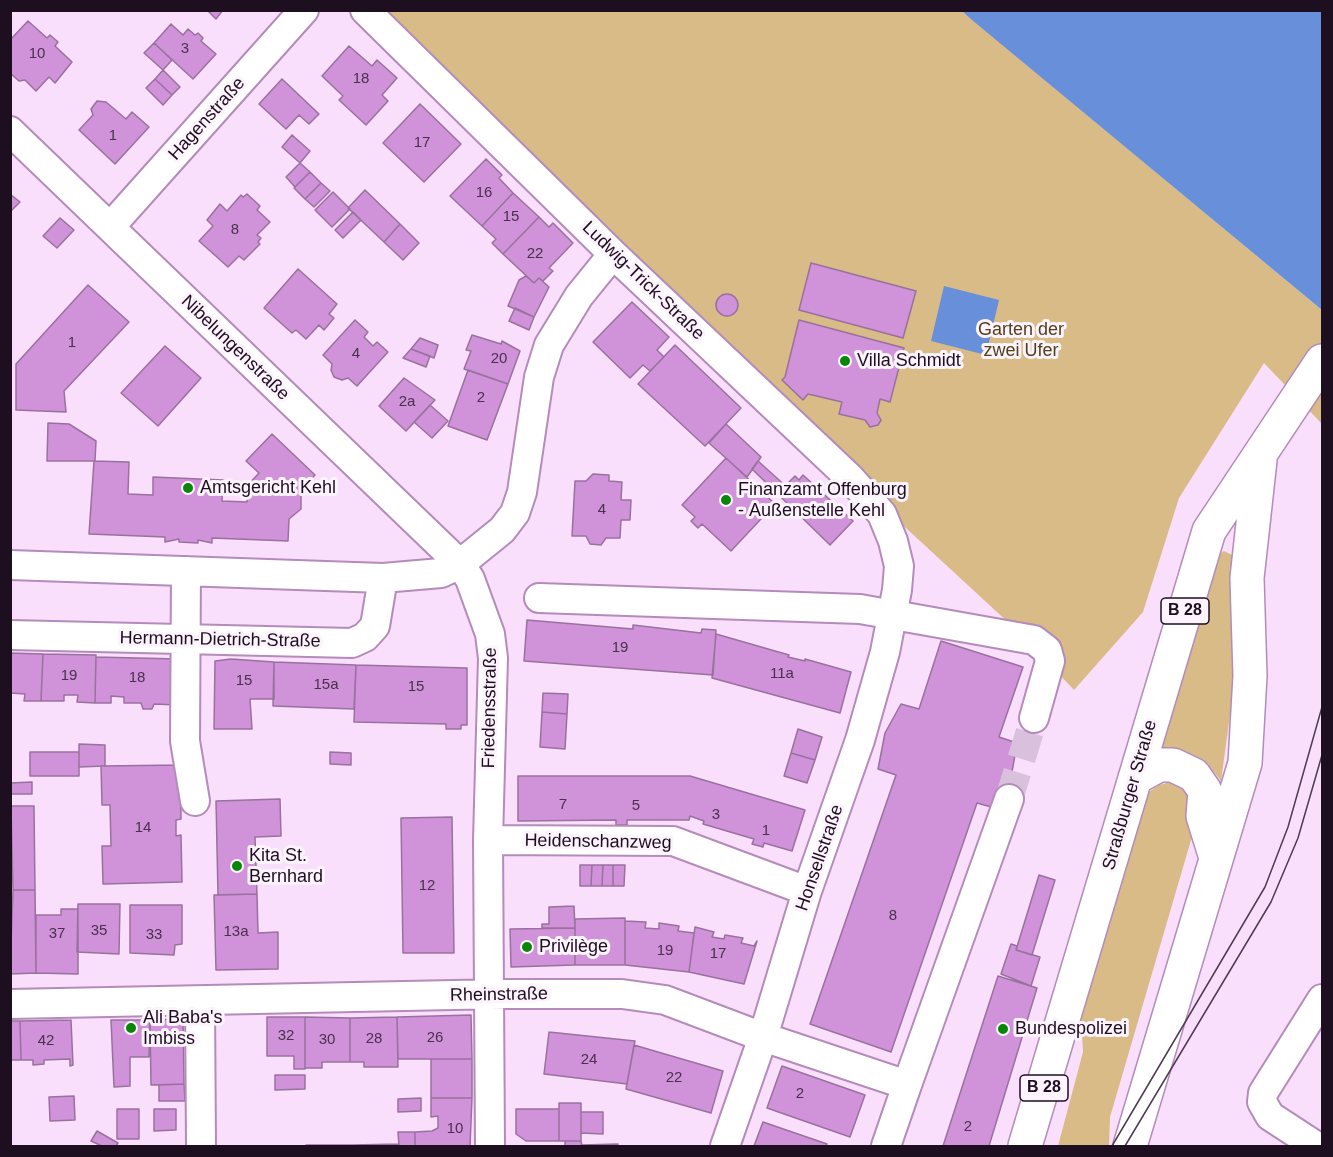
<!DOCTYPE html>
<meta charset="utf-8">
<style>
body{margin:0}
#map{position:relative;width:1333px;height:1157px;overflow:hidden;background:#fadffd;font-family:Helvetica,sans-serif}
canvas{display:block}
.frame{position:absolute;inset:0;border:12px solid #1e0f20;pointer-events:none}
</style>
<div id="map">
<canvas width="1333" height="1157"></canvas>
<div class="frame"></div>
</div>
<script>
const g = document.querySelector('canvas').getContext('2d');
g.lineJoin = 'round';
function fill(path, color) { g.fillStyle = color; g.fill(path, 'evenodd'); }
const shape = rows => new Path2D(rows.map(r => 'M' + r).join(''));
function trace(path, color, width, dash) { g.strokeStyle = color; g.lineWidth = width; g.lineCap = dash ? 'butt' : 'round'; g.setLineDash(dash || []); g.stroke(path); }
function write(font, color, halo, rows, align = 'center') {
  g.font = font + ' Helvetica,sans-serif'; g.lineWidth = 6; g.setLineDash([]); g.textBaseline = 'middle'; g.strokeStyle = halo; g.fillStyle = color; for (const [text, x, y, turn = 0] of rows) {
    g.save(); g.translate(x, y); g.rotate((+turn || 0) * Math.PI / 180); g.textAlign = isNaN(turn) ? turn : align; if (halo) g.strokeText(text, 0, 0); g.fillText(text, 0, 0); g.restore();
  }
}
fill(shape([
 [359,11,962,11,1322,310,1322,424,1264,363,1179,498,1143,612,1074,690,1024,637,501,154],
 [1224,551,1232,555,1233,693,1221,781,1207,763,1198,757,1162,748,1186,655,1219,554],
 [1176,781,1191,791,1196,823,1110,1117,1109,1146,1058,1146,1083,1052,1081,1015,1146,794,1159,785]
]), '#d8bb86');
fill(shape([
 [962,11,1322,11,1322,310,972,20],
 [944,286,999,300,986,355,931,341]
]), '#688fda');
const building = shape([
 [207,10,223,10,216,19,207,10],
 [28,21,47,38,50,35,58,42,55,46,72,62,55,83,49,77,36,91,25,80,19,81,10,73,10,40,28,21],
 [171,24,183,35,188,29,195,35,198,33,203,38,201,41,216,54,193,79,154,43,171,24],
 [154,43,172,60,163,70,144,53,154,43],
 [349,46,372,66,377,60,397,78,382,95,388,101,366,125,339,100,343,96,322,76,349,46],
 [163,70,180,87,172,95,155,79,163,70],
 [155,79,172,95,163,105,146,88,155,79],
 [282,79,319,114,309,124,299,115,286,129,259,104,282,79],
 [97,101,106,102,126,119,132,112,149,127,115,164,79,130,93,115,91,109,97,101],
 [420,104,461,144,424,182,383,143,420,104],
 [292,135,310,151,300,163,282,147,292,135],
 [486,159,502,175,499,178,513,193,482,226,450,196,486,159],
 [300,163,310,172,295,187,286,177,300,163],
 [310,172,321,183,305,199,294,188,310,172],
 [321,183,330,191,314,207,305,199,321,183],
 [365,190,400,224,384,242,348,208,365,190],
 [333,192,350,209,332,227,315,210,333,192],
 [513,193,539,217,503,254,492,243,496,239,482,226,513,193],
 [10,194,20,202,10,212,10,194],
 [247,194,260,206,257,210,270,222,257,235,261,238,258,242,260,244,244,260,239,256,228,267,199,241,213,226,207,220,220,204,227,211,241,195,243,197,247,194],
 [353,212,361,220,343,238,335,230,353,212],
 [539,217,549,227,553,223,573,243,549,268,553,271,543,281,539,278,534,283,503,254,539,217],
 [60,218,74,230,57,248,43,236,60,218],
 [400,224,419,243,403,260,384,242,400,224],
 [811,263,916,291,903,338,799,310,811,263],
 [298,269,337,304,329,314,334,318,324,330,319,325,306,339,296,330,292,333,264,308,298,269],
 [526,276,534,283,539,278,549,287,534,317,508,306,519,280,526,276],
 [88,285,129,322,64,391,66,412,16,410,16,364,88,285],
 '716 305a11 11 0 1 1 22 0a11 11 0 1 1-22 0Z',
 [632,302,669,337,657,350,664,357,650,371,643,365,630,378,593,342,632,302],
 [515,308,534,317,529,330,509,321,515,308],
 [355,320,368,332,364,337,373,346,377,342,388,352,357,386,348,378,342,380,334,377,331,370,332,364,323,355,355,320],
 [799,320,904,348,890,402,880,399,877,413,881,420,878,425,870,427,865,420,839,414,842,402,808,394,803,400,782,380,785,377,799,320],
 [472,335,501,344,502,341,520,351,508,384,464,369,471,351,466,350,472,335],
 [420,338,438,345,434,358,411,349,420,338],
 [675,345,741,408,705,446,638,384,675,345],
 [165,346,201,378,158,426,121,393,165,346],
 [411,349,430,356,426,367,403,358,411,349],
 [468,370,508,384,487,440,448,426,468,370],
 [404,378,435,400,406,431,379,406,404,378],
 [430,405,448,421,432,438,414,422,430,405],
 [48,423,69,424,96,441,95,461,47,461,48,423],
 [726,424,761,457,747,477,709,443,726,424],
 [272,434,315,475,301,490,301,509,289,519,288,541,212,538,212,543,198,540,198,543,179,542,179,539,165,542,165,537,89,534,94,461,129,462,128,494,153,495,153,477,223,480,222,501,247,502,247,486,259,473,246,461,272,434],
 [726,458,775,504,731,551,702,524,698,528,691,521,695,517,682,505,726,458],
 [758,461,789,489,793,485,789,482,795,476,799,480,803,475,853,521,830,545,752,469,758,461],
 [593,474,609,475,609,481,622,482,621,500,631,500,630,520,621,520,620,538,606,538,601,545,590,544,586,536,572,536,575,481,586,481,593,474],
 [527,620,633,629,633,625,701,633,702,629,716,630,713,675,524,661,527,620],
 [716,634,789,655,788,657,805,661,805,659,851,672,840,713,712,678,716,634],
 [941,641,1023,667,999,737,1017,743,1011,778,995,808,977,803,891,1052,810,1024,896,775,878,769,885,733,901,704,919,709,941,641],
 [10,653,43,654,41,701,24,701,25,694,10,693,10,653],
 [43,654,96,655,95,703,77,702,78,695,64,695,64,701,41,701,43,654],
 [96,657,179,659,177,705,154,704,152,709,143,709,141,703,124,703,124,697,111,696,111,703,95,703,96,657],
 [231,659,274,662,274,699,250,699,252,729,214,729,215,661,231,659],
 [274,662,356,665,354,709,273,706,274,662],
 [356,665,467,668,467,725,461,725,461,729,446,729,446,724,354,722,356,665],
 [543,693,568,694,567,714,542,712,543,693],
 [542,712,567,714,565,749,540,747,542,712],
 [798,729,822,737,815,760,791,753,798,729],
 [79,744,105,745,105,766,79,767,79,744],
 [30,752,79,752,79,776,30,776,30,752],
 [330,752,351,753,351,765,330,764,330,752],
 [791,753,815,760,807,783,784,776,791,753],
 [180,765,181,819,176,820,176,836,181,835,182,882,103,884,102,846,111,846,110,805,102,805,101,766,180,765],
 [518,776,690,776,805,810,792,851,764,843,763,847,752,844,754,839,703,824,704,821,690,816,689,820,627,820,627,825,616,825,616,820,518,821,518,776],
 [32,782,32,794,10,794,10,783,32,782],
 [280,799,281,836,255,837,257,894,218,895,216,801,280,799],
 [11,806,34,806,35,890,13,890,11,806],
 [452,817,454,953,403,953,401,818,452,817],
 [580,865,592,865,591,886,580,886,580,865],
 [592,865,603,865,602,886,591,886,592,865],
 [603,865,613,865,613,886,602,886,603,865],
 [613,865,625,865,624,886,613,886,613,865],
 [1039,875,1055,880,1032,955,1016,950,1039,875],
 [13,890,35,890,36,973,10,974,13,890],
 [257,894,258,933,278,932,278,969,216,970,214,895,257,894],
 [78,904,120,904,119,954,77,952,78,904],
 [130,905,182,905,182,944,175,945,174,955,130,953,130,905],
 [574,906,575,928,542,928,542,924,549,924,549,907,574,906],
 [61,909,78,909,78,974,36,973,36,915,61,915,61,909],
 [625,918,625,965,575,965,575,919,625,918],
 [625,921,646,922,645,928,659,929,659,923,679,926,678,931,694,933,689,972,625,965,625,921],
 [695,927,714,932,712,937,724,939,725,935,743,938,741,943,754,946,757,941,744,984,689,972,695,927],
 [575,928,575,965,511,967,510,929,575,928],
 [1011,944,1017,946,1016,950,1040,957,1031,986,1001,974,1011,944],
 [998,976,1037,988,989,1146,943,1146,998,976],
 [471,1015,472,1059,398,1059,397,1017,471,1015],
 [267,1017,305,1017,305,1069,294,1069,294,1056,267,1056,267,1017],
 [305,1017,350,1018,350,1062,322,1062,322,1068,305,1068,305,1017],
 [397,1017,398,1067,364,1067,364,1062,350,1062,350,1018,397,1017],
 [183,1019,184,1084,151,1085,150,1020,183,1019],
 [71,1020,73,1065,70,1066,70,1059,44,1060,44,1064,33,1065,33,1060,21,1060,20,1021,71,1020],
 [111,1020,150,1020,149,1057,130,1057,130,1086,114,1087,111,1020],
 [10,1021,20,1021,21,1060,10,1060,10,1021],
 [549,1032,635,1041,627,1084,544,1074,549,1032],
 [634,1045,723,1071,711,1113,626,1089,634,1045],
 [431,1059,472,1059,472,1098,431,1098,431,1059],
 [782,1066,865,1095,850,1137,767,1108,782,1066],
 [275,1075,305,1075,305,1089,275,1090,275,1075],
 [184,1084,185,1101,159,1101,159,1085,184,1084],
 [74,1096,75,1120,50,1121,49,1097,74,1096],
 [421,1098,421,1111,398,1112,398,1099,421,1098],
 [431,1098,472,1098,470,1146,415,1146,415,1132,432,1131,438,1128,438,1116,431,1117,431,1098],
 [559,1103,581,1103,581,1141,559,1141,559,1103],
 [117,1109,139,1109,139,1139,117,1139,117,1109],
 [154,1109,176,1109,176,1130,154,1131,154,1109],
 [516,1109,559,1109,559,1141,526,1141,516,1134,516,1109],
 [581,1112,603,1112,603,1134,581,1133,581,1112],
 [763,1122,827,1144,826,1146,754,1146,763,1122],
 [97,1131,118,1143,116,1146,102,1146,91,1141,97,1131],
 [398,1132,415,1132,415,1146,399,1146,398,1132],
 [565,1141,581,1141,582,1146,565,1146,565,1141],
 [399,1144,399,1146,352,1146,352,1145,399,1144],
 [618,1144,618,1146,582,1146,581,1145,618,1144],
 [306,1145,352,1145,352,1146,306,1146,306,1145]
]);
fill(building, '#d092d9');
trace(building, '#99719e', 1.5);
trace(shape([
 [1009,799,1034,718]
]), '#d9c0dc', 28, [28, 14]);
const minor = shape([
 [365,10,613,254,851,479,882,514,893,541,899,566,897,590,885,652,860,740,807,891,763,1037,725,1146],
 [10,131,460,564,470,579,490,634,493,658,488,840,490,1146],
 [110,227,304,10],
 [10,565,383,578,441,573,460,564,502,530,515,513,522,492,539,377,549,345,579,296,613,254],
 [186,571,185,741,195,801],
 [539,598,860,609,1034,640,1047,650,1050,661,1034,718],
 [10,635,352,643,365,637,375,626,383,578],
 [488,840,673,841,807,891],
 [200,1001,201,1146],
 [10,1004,503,994,622,994,665,1000,763,1037,907,1085,886,1146],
 [907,1085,1009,799],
 [1316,1146,1270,1116,1262,1102,1263,1093,1322,999]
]);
const major = shape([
 [1135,778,1159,765,1173,765,1194,775,1205,791,1203,816,1216,858],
 [1025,1146,1209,531,1322,361],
 [1130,1146,1245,763,1250,676,1247,578,1260,460]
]);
trace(minor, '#b48bba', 32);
trace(major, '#b48bba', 36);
trace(minor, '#fff', 28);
trace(major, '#fff', 33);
trace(shape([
 [1112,1146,1265,887,1288,827,1322,707],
 [1125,1146,1271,902,1298,838,1322,755]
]), '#4d3c50', 1.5);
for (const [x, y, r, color] of [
 [845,361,6,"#078607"],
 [188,488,6,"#078607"],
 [726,500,6,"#078607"],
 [237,866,6,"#078607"],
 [527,947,6,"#078607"],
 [131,1028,6,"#078607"],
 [1003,1029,6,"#078607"]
]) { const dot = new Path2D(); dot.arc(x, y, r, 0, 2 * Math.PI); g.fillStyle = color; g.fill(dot); trace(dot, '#fcf3fd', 2); }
write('15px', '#4a304e', null, [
 ["3",185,49],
 ["10",37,54],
 ["18",361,79],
 ["1",113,136],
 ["17",422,143],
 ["16",484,193],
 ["15",511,217],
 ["8",235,230],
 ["22",535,254],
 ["1",72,343],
 ["4",356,354],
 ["20",499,359],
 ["2",481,398],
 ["2a",407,402],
 ["4",602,510],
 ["19",620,648],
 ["11a",782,674],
 ["19",69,676],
 ["18",137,678],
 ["15",244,681],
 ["15a",326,685],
 ["15",416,687],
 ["7",563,805],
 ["5",636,806],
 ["3",716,815],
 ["14",143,828],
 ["1",766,831],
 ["12",427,886],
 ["8",893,916],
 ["35",99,931],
 ["13a",236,932],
 ["37",57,934],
 ["33",154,935],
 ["19",665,951],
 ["17",718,954],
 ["32",286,1036],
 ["26",435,1038],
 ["28",374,1039],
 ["30",327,1040],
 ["42",46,1041],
 ["24",589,1060],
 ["22",674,1078],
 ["2",800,1094],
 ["2",968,1127],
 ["10",455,1129]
]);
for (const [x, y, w] of [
 [1185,611,48],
 [1044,1088,48]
]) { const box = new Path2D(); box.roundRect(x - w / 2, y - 13, w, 26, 4.5); g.fillStyle = '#fcf3fd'; g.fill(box); trace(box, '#1e0f20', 1.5); }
write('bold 16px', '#1e0f20', null, [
 ["B 28",1185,611],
 ["B 28",1044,1088]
]);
write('18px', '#1e0f20', '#fcf3fd', [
 ["Hagenstraße",207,119,-48],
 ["Ludwig-Trick-Straße",643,281,44],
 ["Nibelungenstraße",235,348,44],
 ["Hermann-Dietrich-Straße",220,640,1],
 ["Friedensstraße",490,708,-89],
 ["Straßburger Straße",1130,795,-74],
 ["Heidenschanzweg",598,842,1],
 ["Honsellstraße",820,858,-71],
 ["Rheinstraße",499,995,-1]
]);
write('18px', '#523f19', '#fcf3fd', [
 ["Garten der",1021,330],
 ["zwei Ufer",1021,351]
]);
write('18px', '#1e0f20', '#fcf3fd', [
 ["Villa Schmidt",857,361],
 ["Amtsgericht Kehl",200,488],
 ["Finanzamt Offenburg",738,490],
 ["- Außenstelle Kehl",738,511],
 ["Kita St.",249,856],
 ["Bernhard",249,877],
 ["Privilège",539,947],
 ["Ali Baba's",143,1018],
 ["Imbiss",143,1039],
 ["Bundespolizei",1015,1029]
], 'left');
</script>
